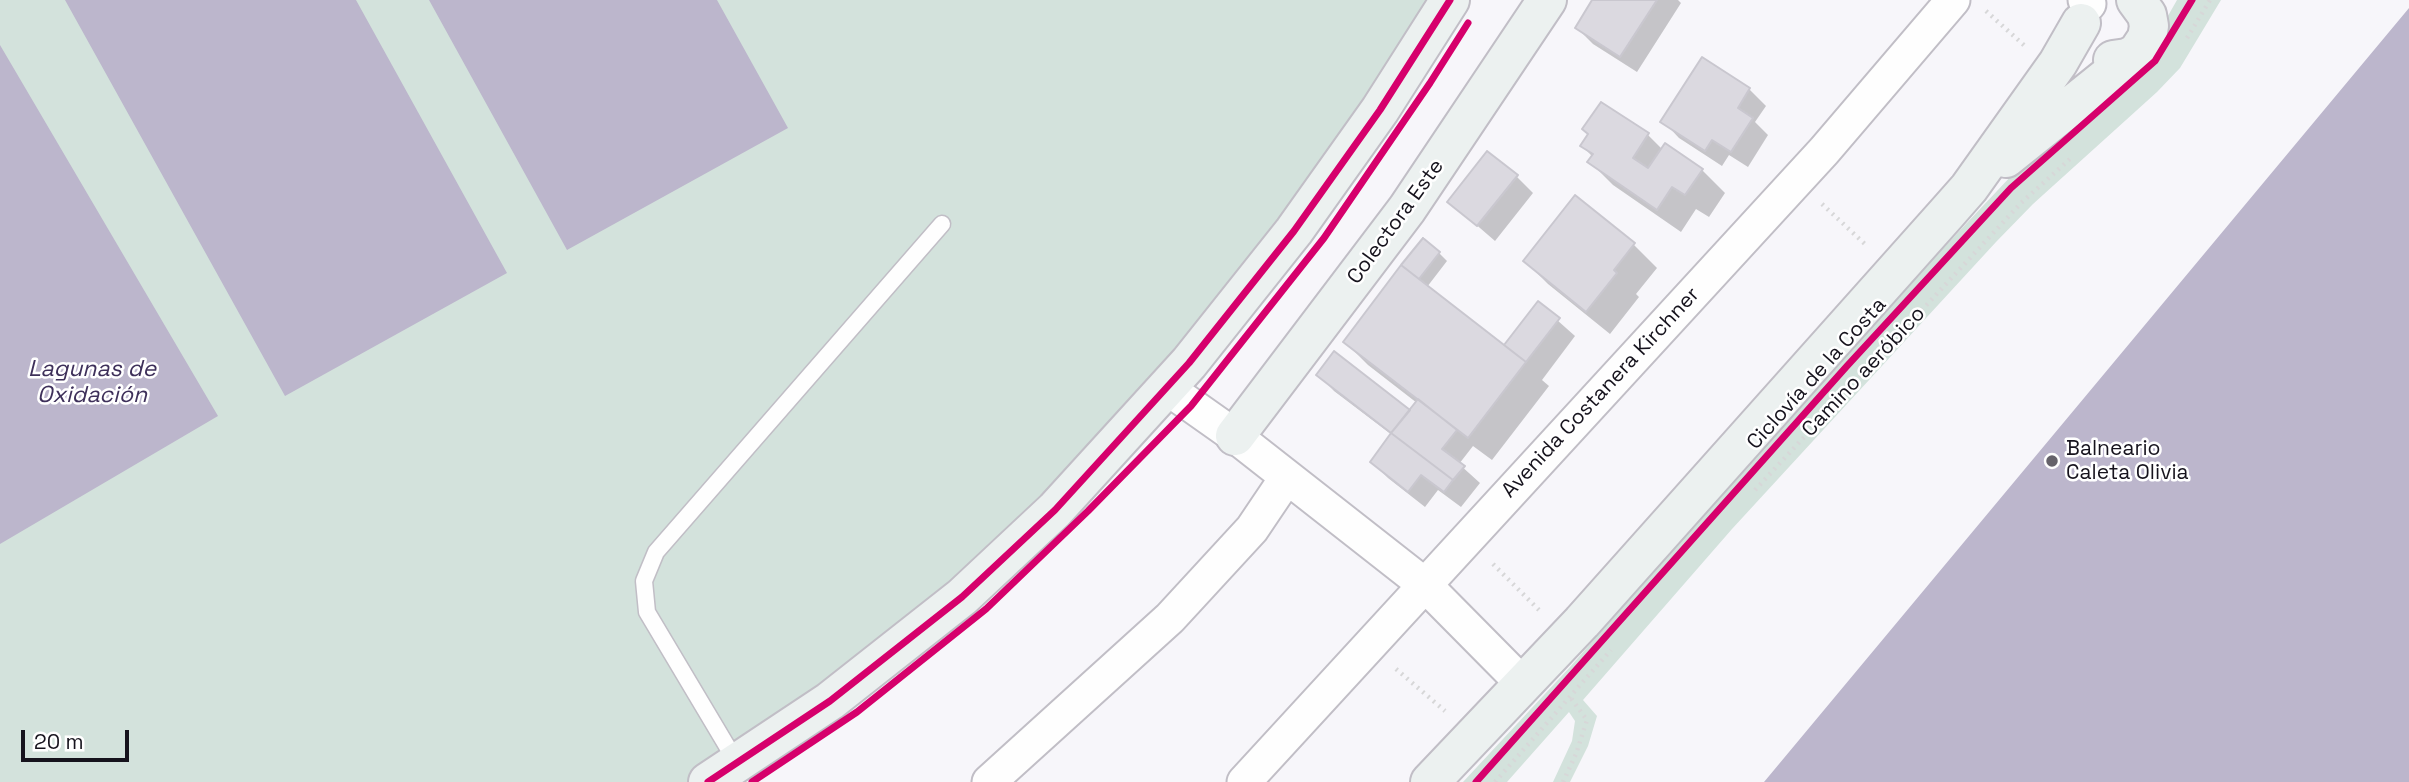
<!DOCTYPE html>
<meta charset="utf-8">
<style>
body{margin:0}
#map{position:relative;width:2409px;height:782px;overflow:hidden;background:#f7f6fa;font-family:"Space Grotesk",sans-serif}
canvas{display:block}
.scale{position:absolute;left:21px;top:730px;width:108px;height:32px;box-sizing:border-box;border:4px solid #16131d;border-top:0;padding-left:9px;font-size:21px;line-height:24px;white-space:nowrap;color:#16131d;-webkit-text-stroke:5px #fff;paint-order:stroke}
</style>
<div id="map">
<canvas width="2409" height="782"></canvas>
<div class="scale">20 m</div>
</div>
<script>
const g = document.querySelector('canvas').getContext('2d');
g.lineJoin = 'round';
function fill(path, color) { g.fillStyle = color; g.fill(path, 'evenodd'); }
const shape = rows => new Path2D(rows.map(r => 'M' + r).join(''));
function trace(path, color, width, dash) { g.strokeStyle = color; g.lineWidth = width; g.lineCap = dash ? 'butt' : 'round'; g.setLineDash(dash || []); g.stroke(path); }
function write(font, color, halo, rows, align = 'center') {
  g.font = font + ' "Space Grotesk",sans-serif'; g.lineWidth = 5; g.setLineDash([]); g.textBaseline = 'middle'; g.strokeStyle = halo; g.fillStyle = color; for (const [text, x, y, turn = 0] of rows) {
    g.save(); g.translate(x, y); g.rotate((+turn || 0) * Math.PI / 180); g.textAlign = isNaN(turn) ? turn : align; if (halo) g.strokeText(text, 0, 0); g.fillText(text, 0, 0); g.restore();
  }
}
fill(shape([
 [0,0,1453,0,1257,279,962,597,707,782,0,782],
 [2177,0,2221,0,2180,68,2157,92,2033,204,1996,242,1732,529,1583,700,1597,716,1588,746,1570,782,1553,782,1572,741,1575,721,1569,712,1507,782,1463,782,1570,667,1851,346,2013,174,2148,51]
]), '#d3e2dc');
fill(shape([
 [65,0,356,0,507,273,285,396],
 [429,0,717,0,788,128,567,250],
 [2409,8,2409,782,1764,782],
 [0,45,218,416,0,544]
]), '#bcb6cc');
fill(shape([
 [1594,0,1678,0,1681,3,1637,72,1593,44,1577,28],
 [1702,59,1749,89,1766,106,1755,122,1768,135,1748,167,1729,155,1722,166,1679,138,1663,121],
 [1602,104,1648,135,1663,150,1702,170,1725,193,1709,217,1696,209,1681,232,1613,185,1590,162,1593,157,1582,146,1590,135],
 [1516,176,1533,193,1495,241,1450,202],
 [1576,198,1634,245,1657,268,1636,294,1639,297,1610,334,1548,284,1525,261],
 [1439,253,1447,261,1427,287,1505,348,1539,304,1575,336,1542,380,1549,386,1492,460,1473,446,1459,464,1480,483,1461,507,1438,490,1425,507,1388,478,1372,462,1392,435,1334,391,1318,374,1410,412,1417,403,1368,365,1345,342]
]), '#0003');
const building = shape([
 [1592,0,1657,0,1620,57,1575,28,1592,0],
 [1702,57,1750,88,1738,108,1753,118,1731,152,1712,140,1705,151,1660,122,1702,57],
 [1601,102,1649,133,1633,158,1648,168,1665,143,1703,169,1685,195,1672,187,1657,210,1587,162,1593,154,1580,146,1588,134,1582,129,1601,102],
 [1487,151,1518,175,1477,226,1447,202,1487,151],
 [1575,195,1635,243,1614,270,1617,273,1586,312,1523,261,1575,195],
 [1423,238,1440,252,1419,279,1401,265,1423,238],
 [1401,265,1526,362,1468,438,1343,342,1401,265],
 [1538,301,1560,318,1526,362,1504,345,1538,301],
 [1334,351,1410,410,1391,433,1316,375,1334,351],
 [1418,399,1457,430,1442,449,1465,466,1453,480,1391,433,1418,399],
 [1391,433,1453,480,1444,492,1421,475,1408,492,1370,462,1391,433]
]);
fill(building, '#dbd9e0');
trace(building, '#c9c7cf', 2);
const lane = shape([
 [737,763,647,612,644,581,656,552,942,224]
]);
const street = shape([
 [2085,0,2089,4],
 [1167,388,1235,436,1425,585,1523,684],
 [989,782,1170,618,1252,529,1287,477],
 [1244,782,1824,151,1953,0]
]);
const secondary = shape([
 [2113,60,2127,58,2137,53,2147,38,2149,26,2147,15,2136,0],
 [2006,158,2137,53],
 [1235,436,1407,209,1547,0],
 [708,782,830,701,962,597,1055,510,1189,363,1294,231,1380,110,1450,0],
 [1430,782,1582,622,1947,213,1969,188,2058,63,2081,23]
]);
trace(lane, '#c1bec6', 19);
trace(street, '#c1bec6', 37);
trace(secondary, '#c1bec6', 42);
trace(shape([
 [1986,11,2026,47],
 [2187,38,2210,0],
 [1822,204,1867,246],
 [1755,490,2021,203,2070,159],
 [1493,564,1541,612],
 [1396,669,1445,711],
 [1495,782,1611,650],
 [1563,782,1576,754,1587,720,1570,697]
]), '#d7d7d8', 4.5, [2, 5]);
trace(lane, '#fefefe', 16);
trace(street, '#fefefe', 33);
trace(secondary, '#ecf1f0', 38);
trace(shape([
 [708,782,830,701,962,597,1055,510,1189,363,1294,231,1380,110,1450,0],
 [752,782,857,712,986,609,1088,511,1191,406,1324,238,1430,83,1468,23],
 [1476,782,1847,366,2011,188,2155,61,2192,0]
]), '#d6006c', 7);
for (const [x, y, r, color] of [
 [2052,461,7,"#65626a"]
]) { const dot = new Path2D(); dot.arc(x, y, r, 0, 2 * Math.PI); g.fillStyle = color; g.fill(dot); trace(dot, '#fff', 2.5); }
write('21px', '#16131d', '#fff', [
 ["Colectora Este",1396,222,-54],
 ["Camino aeróbico",1864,372,-47],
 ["Ciclovía de la Costa",1817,374,-48],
 ["Avenida Costanera Kirchner",1601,393,-47]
]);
write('21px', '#16131d', '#fff', [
 ["Balneario",2066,449],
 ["Caleta Olivia",2066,473]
], 'left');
write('italic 23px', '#3e305a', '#fff', [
 ["Lagunas de",92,370],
 ["Oxidación",92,396]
]);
</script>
